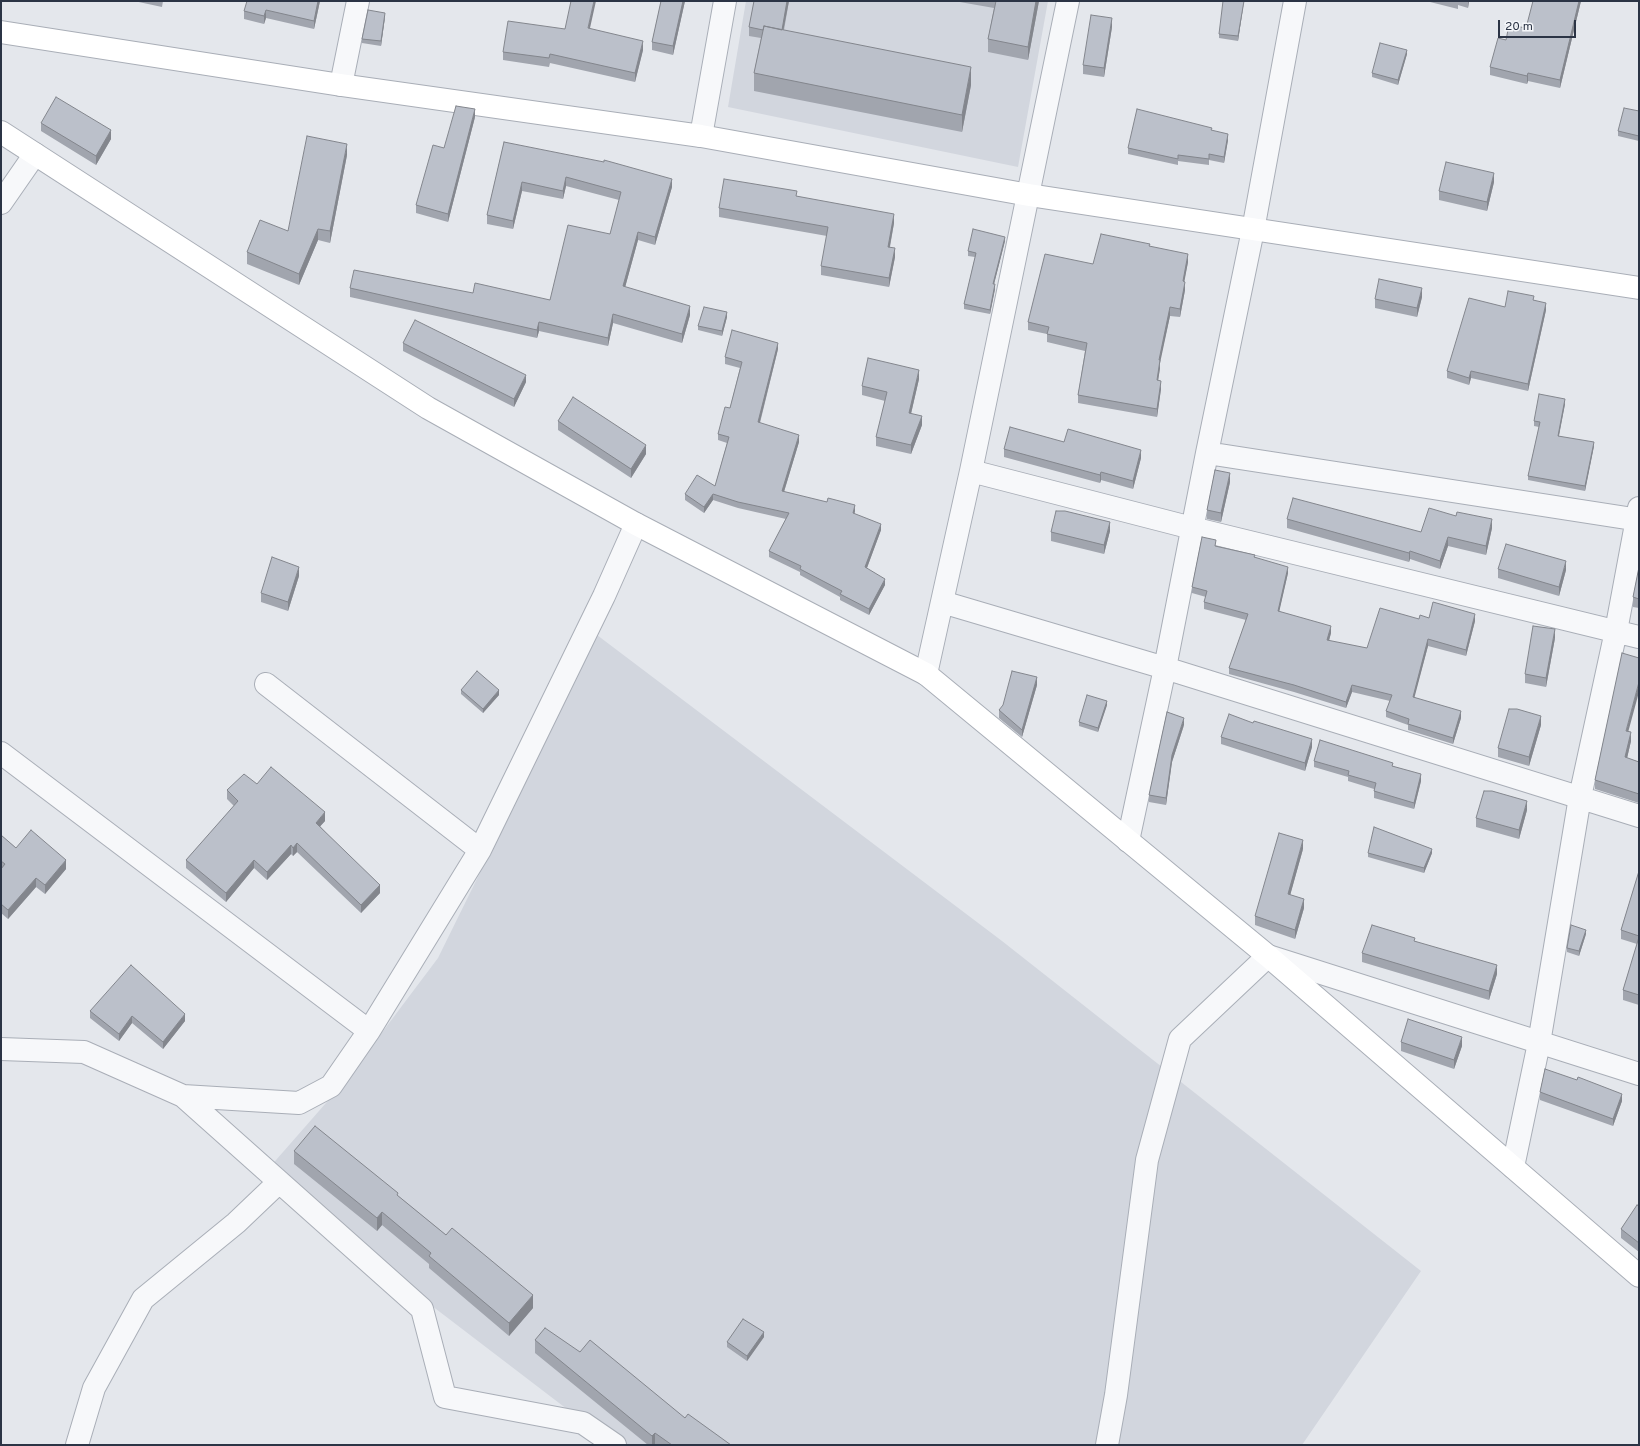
<!DOCTYPE html>
<style>
body{margin:0}
#map{position:relative;width:1640px;height:1446px;overflow:hidden;background:#e4e7ec;font-family:Overpass,sans-serif}
canvas{display:block}
.frame{position:absolute;inset:0;border:2px solid #2b3445;pointer-events:none}
.scale{position:absolute;left:1498px;top:20px;width:78px;height:18px;box-sizing:border-box;border:2px solid #2b3445;border-top:0;padding-left:5px;font-size:12px;line-height:14px;white-space:nowrap;color:#2b3445;-webkit-text-stroke:3px #f4f6f9;paint-order:stroke}
</style>
<div id="map">
<canvas width="1640" height="1446"></canvas>
<div class="frame"></div>
<div class="scale">20 m</div>
</div>
<script>
const g = document.querySelector('canvas').getContext('2d');
g.lineJoin = 'round';
function fill(path, color) { g.fillStyle = color; g.fill(path, 'evenodd'); }
const shape = rows => new Path2D(rows.map(r => 'M' + r).join(''));
function trace(path, color, width, dash) { g.strokeStyle = color; g.lineWidth = width; g.lineCap = dash ? 'butt' : 'round'; g.setLineDash(dash || []); g.stroke(path); }
fill(shape([
 [746,1,1048,1,1018,167,728,107],
 [597,635,1002,941,1421,1271,1302,1445,614,1445,262,1176,347,1079,438,958]
]), '#d2d6de');
const street = shape([
 [341,85,358,1],
 [701,136,725,1],
 [1,203,35,154],
 [1207,453,1639,520],
 [971,471,1192,528,1639,637],
 [942,602,1165,668,1639,816],
 [926,674,971,471,1068,1],
 [266,684,480,850],
 [1,753,369,1031],
 [1128,841,1165,668,1207,453,1253,230,1295,1],
 [1,1049,84,1052,183,1096],
 [1513,1167,1539,1043,1580,797,1616,631,1639,508],
 [77,1445,94,1388,143,1299,236,1223,279,1182],
 [615,1445,583,1423,445,1397,422,1309,183,1096,299,1103,331,1086,369,1031,480,850,604,596,636,524],
 [1107,1445,1116,1395,1147,1160,1180,1039,1268,956,1639,1074]
]);
const secondary = shape([
 [1,32,341,85,701,136,1029,195,1639,288],
 [1,132,428,408,636,524,926,674,1268,956,1639,1276]
]);
trace(street, '#a9aeb7', 24);
trace(secondary, '#a9aeb7', 24);
trace(street, '#f7f8fa', 22);
trace(secondary, '#fff', 22);
fill(shape([
 [134,1,163,1,162,7],
 [320,1,314,29,266,18,264,24,244,19,244,11],
 [661,1,685,1,673,55,652,50,652,42],
 [754,1,789,1,784,30,971,85,962,132,754,91,754,73,761,38,749,36,749,27],
 [954,1,1039,1,1028,60,988,52,988,39,994,8],
 [1244,1,1238,41,1219,38,1219,34],
 [1426,1,1469,1,1468,8,1458,5,1458,9],
 [1581,1,1560,88,1528,81,1527,84,1490,75,1490,67,1506,40,1526,28],
 [385,17,381,46,362,43,362,39],
 [1112,27,1104,77,1083,74,1083,65],
 [565,29,590,29,643,50,635,82,550,63,549,67,503,60,503,52],
 [1407,54,1398,85,1372,77,1372,73],
 [1639,111,1639,141,1618,136,1618,131],
 [475,117,448,222,416,213,416,205,444,148],
 [41,123,111,139,96,165,41,131],
 [1212,131,1228,140,1224,163,1209,160,1209,165,1178,161,1178,165,1128,154,1128,148],
 [504,142,672,187,655,245,638,240,625,287,690,315,682,343,613,323,608,346,539,331,537,338,350,297,350,288,473,293,550,300,610,234,619,200,566,186,563,199,522,191,513,229,487,224,487,215],
 [347,155,330,243,318,240,299,285,247,264,247,252,288,231],
 [1494,182,1487,211,1439,200,1439,191],
 [797,196,894,223,890,247,895,257,889,287,821,275,821,266,827,236,719,217,719,208],
 [1005,241,994,284,995,289,990,314,964,309,964,304,975,257,968,256,968,251],
 [1150,246,1188,262,1184,281,1185,290,1180,317,1170,316,1160,360,1160,368,1158,380,1161,389,1157,417,1078,403,1078,395,1085,351,1047,342,1047,334,1028,330,1028,322,1093,264],
 [1422,297,1417,317,1375,308,1375,299],
 [1534,300,1546,310,1528,391,1471,378,1469,385,1447,378,1447,371,1505,307],
 [727,317,722,336,698,330,698,326],
 [403,343,526,382,514,407,403,351],
 [778,349,760,423,799,442,784,492,855,511,854,514,881,530,867,568,885,585,869,615,840,600,840,597,800,575,800,572,769,557,769,551,786,519,738,508,713,500,704,513,685,500,685,494,715,486,727,443,718,440,718,434,730,408,740,368,725,364,725,357],
 [919,379,911,414,922,425,911,454,876,446,876,437,885,401,862,395,862,386],
 [1565,404,1559,436,1594,446,1585,491,1528,480,1528,476,1539,427,1534,426,1534,421],
 [558,421,646,454,631,478,558,430],
 [1064,442,1141,458,1133,489,1101,480,1100,483,1004,457,1004,449],
 [1230,482,1221,522,1207,519,1207,510],
 [1287,519,1421,532,1492,528,1486,555,1448,546,1440,569,1410,559,1409,562,1287,528],
 [1110,531,1104,554,1051,541,1051,532],
 [1216,546,1255,557,1288,573,1279,611,1331,633,1329,641,1367,648,1419,619,1429,618,1475,621,1466,656,1428,646,1414,697,1461,718,1453,744,1408,730,1408,725,1386,717,1386,711,1390,701,1352,692,1346,708,1294,692,1229,674,1229,668,1246,620,1204,609,1204,602,1206,597,1192,593,1192,587],
 [1639,567,1639,608,1633,607,1633,597],
 [1498,569,1566,570,1559,596,1498,578],
 [299,576,288,611,261,602,261,593],
 [1555,638,1546,687,1525,683,1525,674],
 [1037,685,1022,737,999,718,999,710],
 [461,690,499,695,483,713,461,694],
 [1107,705,1098,732,1079,726,1079,722],
 [1253,723,1312,747,1305,771,1221,744,1221,737],
 [1184,725,1172,762,1166,805,1149,802,1149,795],
 [1541,725,1529,766,1498,757,1498,748],
 [1628,732,1631,741,1627,758,1639,762,1639,803,1595,789,1595,780],
 [1314,761,1393,766,1421,781,1414,809,1374,798,1374,789,1348,781,1348,777,1314,767],
 [257,784,325,821,320,826,380,893,361,913,297,852,293,856,291,854,267,880,254,868,226,902,186,868,186,860,234,806,227,799,227,790],
 [1527,810,1519,839,1476,827,1476,818],
 [1,835,16,848,66,869,45,894,36,887,8,919,1,913],
 [1303,849,1290,895,1304,908,1295,939,1255,925,1255,916],
 [1368,853,1432,853,1424,873,1368,857],
 [1639,871,1639,1005,1623,1000,1623,990,1637,944,1621,939,1621,930],
 [1586,934,1579,956,1567,952,1567,948],
 [1415,941,1497,974,1489,1000,1362,962,1362,953],
 [90,1011,185,1021,163,1049,132,1023,119,1041,90,1018],
 [1401,1042,1462,1046,1454,1069,1401,1051],
 [1577,1080,1622,1101,1613,1126,1540,1100,1540,1092],
 [294,1151,398,1196,446,1235,533,1308,509,1336,429,1268,429,1264,382,1225,377,1231,294,1164],
 [1639,1206,1639,1252,1621,1238,1621,1229],
 [764,1337,747,1361,727,1347,727,1342],
 [535,1340,580,1352,685,1418,731,1445,648,1445,535,1353]
]), '#a1a5ae');
fill(shape([
 [318,1,320,1,314,29,314,21],
 [594,1,596,1,588,37,588,28],
 [683,1,685,1,673,55,673,46],
 [787,1,789,1,781,42,781,33],
 [1036,1,1039,1,1028,60,1028,47],
 [1244,1,1238,41,1238,36],
 [1468,1,1469,1,1468,8],
 [1579,1,1581,1,1560,88,1560,80],
 [266,10,266,18,264,24,264,16],
 [385,13,385,17,381,46,381,41],
 [1112,18,1112,27,1104,77,1104,68],
 [643,41,643,50,635,82,635,73],
 [1407,50,1407,54,1398,85,1398,80],
 [971,67,971,85,962,132,962,115],
 [1528,73,1528,81,1527,84,1527,76],
 [475,109,475,117,448,222,448,214],
 [111,130,111,139,96,165,96,156],
 [1228,134,1228,140,1224,163,1224,157],
 [347,144,347,155,330,243,330,231],
 [1494,173,1494,182,1487,211,1487,202],
 [566,177,566,186,563,199,563,191],
 [672,179,672,187,655,245,655,237],
 [522,182,522,191,513,229,513,221],
 [894,214,894,223,888,256,888,247],
 [318,229,318,240,299,285,299,274],
 [638,232,638,240,623,295,623,286],
 [1005,237,1005,241,993,288,993,284],
 [895,248,895,257,889,287,889,278],
 [1188,254,1188,262,1183,289,1183,281],
 [1185,282,1185,290,1180,317,1180,309],
 [995,284,995,289,990,314,990,310],
 [1422,288,1422,297,1417,317,1417,308],
 [1546,303,1546,310,1528,391,1528,384],
 [690,306,690,315,682,343,682,334],
 [1170,307,1170,316,1159,368,1159,360],
 [727,312,727,317,722,336,722,331],
 [613,314,613,323,608,346,608,338],
 [539,322,539,331,537,338,537,330],
 [778,343,778,349,758,429,758,422],
 [1160,360,1160,368,1157,388,1157,380],
 [919,370,919,379,909,422,909,413],
 [1471,371,1471,378,1469,385,1469,378],
 [526,375,526,382,514,407,514,399],
 [1161,381,1161,389,1157,417,1157,409],
 [1565,399,1565,404,1558,440,1558,436],
 [922,416,922,425,911,454,911,445],
 [799,435,799,442,782,498,782,491],
 [1594,442,1594,446,1585,491,1585,486],
 [646,445,646,454,631,478,631,469],
 [1141,450,1141,458,1133,489,1133,481],
 [1101,472,1101,480,1100,483,1100,475],
 [1230,473,1230,482,1221,522,1221,513],
 [713,494,713,500,704,513,704,507],
 [855,505,855,511,853,520,853,513],
 [1492,519,1492,528,1486,555,1486,546],
 [1110,522,1110,531,1104,554,1104,545],
 [881,524,881,530,865,573,865,567],
 [1448,537,1448,546,1440,569,1440,561],
 [1410,551,1410,559,1409,562,1409,553],
 [1566,561,1566,570,1559,596,1559,587],
 [299,567,299,576,288,611,288,602],
 [1288,567,1288,573,1278,617,1278,611],
 [885,579,885,585,869,615,869,609],
 [1475,614,1475,621,1466,656,1466,650],
 [1331,626,1331,633,1327,647,1327,640],
 [1555,629,1555,638,1546,687,1546,678],
 [1428,639,1428,646,1413,703,1413,697],
 [1037,677,1037,685,1022,737,1022,730],
 [1639,682,1639,692,1626,740,1626,731],
 [1352,685,1352,692,1346,708,1346,702],
 [499,690,499,695,483,713,483,709],
 [1107,701,1107,705,1098,732,1098,728],
 [1461,711,1461,718,1453,744,1453,738],
 [1541,716,1541,725,1529,766,1529,757],
 [1184,718,1184,725,1172,762,1166,805,1166,798,1172,755],
 [1631,732,1631,741,1625,767,1625,757],
 [1312,739,1312,747,1305,771,1305,763],
 [1421,774,1421,781,1414,809,1414,803],
 [1527,801,1527,810,1519,839,1519,830],
 [325,812,325,821,316,831,316,823],
 [1303,840,1303,849,1288,903,1288,894],
 [297,843,297,852,293,856,293,848],
 [291,845,291,854,267,880,267,872],
 [1432,849,1432,853,1424,873,1424,868],
 [66,860,66,869,45,894,45,885],
 [254,860,254,868,226,902,226,893],
 [36,878,36,887,8,919,8,910],
 [380,885,380,893,361,913,361,905],
 [1304,899,1304,908,1295,939,1295,930],
 [1586,930,1586,934,1579,956,1579,951],
 [1497,965,1497,974,1489,1000,1489,991],
 [185,1014,185,1021,163,1049,163,1042],
 [132,1016,132,1023,119,1041,119,1034],
 [1462,1037,1462,1046,1454,1069,1454,1060],
 [1622,1094,1622,1101,1613,1126,1613,1119],
 [382,1212,382,1225,377,1231,377,1218],
 [533,1295,533,1308,509,1336,509,1323],
 [764,1332,764,1337,747,1361,747,1356],
 [655,1433,655,1445,652,1445,652,1436]
]), '#83868d');
const building = shape([
 [247,1,318,1,314,21,266,10,264,16,244,11,247,1],
 [571,1,594,1,588,28,643,41,635,73,550,54,549,58,503,52,508,21,565,29,571,1],
 [661,1,683,1,673,46,652,42,661,1],
 [754,1,787,1,782,30,764,26,763,30,749,27,754,1],
 [996,1,1036,1,1028,47,988,39,996,1],
 [1223,1,1244,1,1238,36,1219,34,1223,1],
 [1533,1,1579,1,1560,80,1528,73,1527,76,1490,67,1498,38,1506,40,1509,25,1526,28,1533,1],
 [368,10,385,13,381,41,362,39,368,10],
 [1091,15,1112,18,1104,68,1083,65,1091,15],
 [764,26,971,67,962,115,754,73,764,26],
 [1380,43,1407,50,1398,80,1372,73,1380,43],
 [56,97,111,130,96,156,41,123,56,97],
 [456,106,475,109,448,214,416,205,433,145,444,148,456,106],
 [1624,108,1639,111,1639,136,1618,131,1624,108],
 [1137,109,1212,128,1211,130,1228,134,1224,157,1209,154,1209,159,1178,155,1178,159,1128,148,1137,109],
 [307,136,347,144,330,231,318,229,299,274,247,252,260,220,288,231,307,136],
 [504,142,604,162,604,160,672,179,655,237,638,232,623,286,690,306,682,334,613,314,608,338,539,322,537,330,350,288,354,270,473,293,475,283,550,300,568,225,610,234,621,192,566,177,563,191,522,182,513,221,487,215,504,142],
 [1446,162,1494,173,1487,202,1439,191,1446,162],
 [724,179,797,191,796,196,894,214,888,247,895,248,889,278,821,266,828,227,719,208,724,179],
 [973,229,1005,237,993,284,995,284,990,310,964,304,976,253,968,251,973,229],
 [1101,234,1150,244,1149,246,1188,254,1183,281,1185,282,1180,309,1170,307,1159,360,1160,360,1157,380,1161,381,1157,409,1078,395,1087,343,1047,334,1049,327,1028,322,1045,254,1093,264,1101,234],
 [1379,279,1422,288,1417,308,1375,299,1379,279],
 [1508,291,1534,296,1533,300,1546,303,1528,384,1471,371,1469,378,1447,371,1469,298,1505,307,1508,291],
 [704,307,727,312,722,331,698,326,704,307],
 [415,320,526,375,514,399,403,343,415,320],
 [732,330,778,343,758,422,799,435,782,491,827,502,828,498,855,505,853,513,881,524,865,567,885,579,869,609,840,594,842,591,800,569,801,566,769,551,789,513,738,502,713,494,704,507,685,494,697,475,715,486,729,437,718,434,725,407,730,408,742,362,725,357,732,330],
 [868,358,919,370,909,413,922,416,911,445,876,437,887,392,862,386,868,358],
 [1539,394,1565,399,1558,436,1594,442,1585,486,1528,476,1540,422,1534,421,1539,394],
 [573,397,646,445,631,469,558,421,573,397],
 [1010,427,1064,442,1068,429,1141,450,1133,481,1101,472,1100,475,1004,449,1010,427],
 [1215,470,1230,473,1221,513,1207,510,1215,470],
 [1293,498,1421,532,1429,508,1456,516,1457,512,1492,519,1486,546,1448,537,1440,561,1410,551,1409,553,1287,519,1293,498],
 [1056,511,1065,511,1110,522,1104,545,1051,532,1056,511],
 [1202,537,1216,540,1215,546,1255,555,1254,557,1288,567,1278,611,1331,626,1327,640,1367,648,1380,608,1419,619,1420,615,1429,618,1433,602,1475,614,1466,650,1428,639,1413,697,1461,711,1453,738,1408,724,1409,719,1386,711,1392,695,1352,685,1346,702,1294,685,1229,668,1248,614,1204,602,1207,591,1192,587,1202,537],
 [1506,544,1566,561,1559,587,1498,569,1506,544],
 [272,557,299,567,288,602,261,593,272,557],
 [1639,567,1639,599,1633,597,1639,567],
 [1533,626,1555,629,1546,678,1525,674,1533,626],
 [1622,653,1639,658,1639,682,1626,731,1631,732,1625,757,1639,762,1639,794,1595,780,1622,653],
 [477,671,499,690,483,709,461,690,477,671],
 [1012,671,1037,677,1022,730,999,710,1003,705,1012,671],
 [1087,695,1107,701,1098,728,1079,722,1087,695],
 [1509,709,1517,709,1541,716,1529,757,1498,748,1509,709],
 [1167,712,1184,718,1172,755,1166,798,1149,795,1167,712],
 [1229,714,1253,723,1254,721,1312,739,1305,763,1221,737,1229,714],
 [1320,740,1393,763,1392,766,1421,774,1414,803,1374,791,1376,783,1348,775,1349,771,1314,761,1320,740],
 [271,767,325,812,316,823,380,885,361,905,297,843,293,848,291,845,267,872,254,860,226,893,186,860,238,801,227,790,244,774,257,784,271,767],
 [1484,791,1492,791,1527,801,1519,830,1476,818,1484,791],
 [1374,827,1432,849,1424,868,1368,853,1374,827],
 [31,830,66,860,45,885,36,878,8,910,1,904,1,869,5,864,1,861,1,835,16,848,31,830],
 [1279,833,1303,840,1288,894,1304,899,1295,930,1255,916,1279,833],
 [1639,871,1639,936,1621,930,1639,871],
 [1372,925,1415,938,1414,941,1497,965,1489,991,1362,953,1372,925],
 [1571,925,1586,930,1579,951,1567,948,1571,925],
 [1639,937,1639,995,1623,990,1639,937],
 [131,965,185,1014,163,1042,132,1016,119,1034,90,1011,131,965],
 [1408,1019,1462,1037,1454,1060,1401,1042,1408,1019],
 [1545,1069,1577,1080,1578,1077,1622,1094,1613,1119,1540,1092,1545,1069],
 [315,1126,398,1193,397,1195,446,1235,452,1228,533,1295,509,1323,429,1256,431,1253,382,1212,377,1218,294,1151,315,1126],
 [1637,1205,1639,1206,1639,1243,1621,1229,1637,1205],
 [743,1319,764,1332,747,1356,727,1342,743,1319],
 [545,1328,580,1352,590,1340,685,1418,688,1414,731,1445,672,1445,655,1433,652,1436,535,1340,545,1328]
]);
fill(building, '#bbc0ca');
trace(building, '#83868d', 1);
</script>
